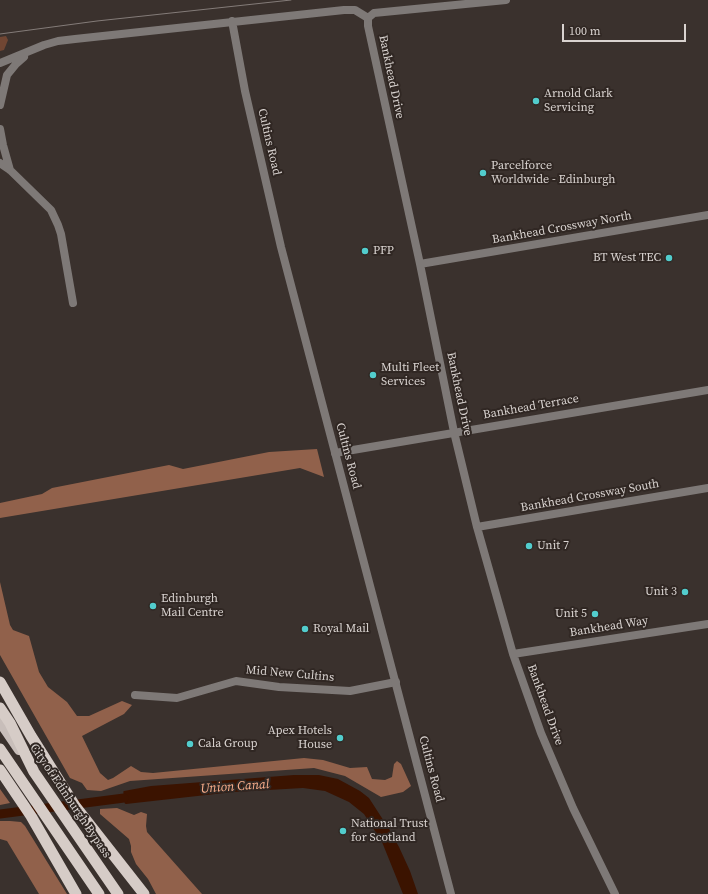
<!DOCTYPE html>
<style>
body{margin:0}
#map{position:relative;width:708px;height:894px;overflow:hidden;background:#3a312d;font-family:"Source Serif 4",serif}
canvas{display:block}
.scale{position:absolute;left:562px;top:24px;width:124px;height:18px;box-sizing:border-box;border:2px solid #d9d3d0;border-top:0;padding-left:5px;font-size:12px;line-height:14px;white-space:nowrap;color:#d9d3d0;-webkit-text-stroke:3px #302723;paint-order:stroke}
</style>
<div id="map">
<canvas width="708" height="894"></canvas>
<div class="scale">100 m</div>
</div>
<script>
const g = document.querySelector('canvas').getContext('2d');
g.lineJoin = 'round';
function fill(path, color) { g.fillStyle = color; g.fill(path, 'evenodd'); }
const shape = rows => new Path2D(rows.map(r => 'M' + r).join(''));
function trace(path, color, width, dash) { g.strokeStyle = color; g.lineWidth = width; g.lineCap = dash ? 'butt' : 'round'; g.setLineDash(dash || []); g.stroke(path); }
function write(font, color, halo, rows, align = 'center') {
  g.font = font + ' "Source Serif 4",serif'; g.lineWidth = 4; g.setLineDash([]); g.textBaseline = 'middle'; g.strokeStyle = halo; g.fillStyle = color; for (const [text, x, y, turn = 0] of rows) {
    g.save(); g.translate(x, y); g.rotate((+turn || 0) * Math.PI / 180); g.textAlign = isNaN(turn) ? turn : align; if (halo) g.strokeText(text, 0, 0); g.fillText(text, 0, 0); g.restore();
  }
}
fill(shape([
 [6,36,8,40,4,50,0,51,0,37]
]), '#704633');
fill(shape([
 [317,449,324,477,300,468,0,518,0,503,42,494,52,488,169,465,183,469,269,452],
 [0,582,10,625,13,630,29,636,39,672,48,687,67,702,77,716,89,716,122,701,132,705,124,714,82,736,100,773,108,780,113,778,131,766,141,772,153,773,304,758,323,760,350,768,367,767,372,779,385,780,392,777,394,764,397,761,401,764,411,786,403,792,381,797,345,776,314,768,130,781,101,791,87,790,82,783,70,778,0,655],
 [0,789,10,803,0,805],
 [117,808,134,815,141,812,147,814,146,826,147,832,202,894,156,894,148,879,136,864,131,852,131,846,129,839,100,814,100,809],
 [0,821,10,821,21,822,25,826,67,894,39,894,7,841,0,839]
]), '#91614b');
fill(shape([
 [294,775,319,775,338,779,360,791,369,798,389,829,399,847,410,871,418,894,403,894,382,842,364,814,349,802,325,791,303,788,233,792,126,804,113,799,124,791,151,786]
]), '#3b1300');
fill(shape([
 [123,789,124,798,125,806,112,801,111,799]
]), '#3a312d');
trace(shape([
 [0,814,124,798]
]), '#3b1300', 9);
trace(shape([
 [368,18,368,26,420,264,454,432,477,527,513,654,541,733,573,808,615,894],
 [0,129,3,145,10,170],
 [0,163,10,170,51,210,58,225,61,234,73,303],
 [420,264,708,215],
 [335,453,708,390],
 [477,527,708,488],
 [513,654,708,624],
 [135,695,177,698,236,681,279,687,350,691,396,682]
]), '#7e7977', 8);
trace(shape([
 [232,21,245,91,281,247,451,894],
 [0,63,44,45,58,41,75,39,344,10,355,10,368,18,374,13,506,0],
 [0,105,7,75,16,64,24,57]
]), '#7e7977', 8);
trace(shape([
 [0,722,19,750]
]), '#c8beba', 10);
trace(shape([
 [0,682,31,736,75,806,144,894],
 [0,708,10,723,34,772,118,894],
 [0,749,99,894],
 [0,770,31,816,76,894]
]), '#d6ccc7', 11);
trace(shape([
 [0,34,97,21,291,0]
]), '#847c79', 1);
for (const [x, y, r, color] of [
 [536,101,4,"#52cdcd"],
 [483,173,4,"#52cdcd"],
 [365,251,4,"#52cdcd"],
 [669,258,4,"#52cdcd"],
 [373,375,4,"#52cdcd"],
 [529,546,4,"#52cdcd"],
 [685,592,4,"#52cdcd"],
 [153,606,4,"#52cdcd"],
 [595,614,4,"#52cdcd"],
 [305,629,4,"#52cdcd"],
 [340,738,4,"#52cdcd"],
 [190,744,4,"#52cdcd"],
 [343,831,4,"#52cdcd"]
]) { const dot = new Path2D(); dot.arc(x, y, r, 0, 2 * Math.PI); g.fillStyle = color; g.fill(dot); trace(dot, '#302723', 1.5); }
write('12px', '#d9d3d0', '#302723', [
 ["Bankhead Drive",391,77,78],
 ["Cultins Road",269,142,77],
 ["Bankhead Crossway North",562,228,-10],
 ["Bankhead Drive",459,394,78],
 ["Bankhead Terrace",531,407,-10],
 ["Cultins Road",348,456,75],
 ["Bankhead Crossway South",590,496,-10],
 ["Bankhead Way",609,627,-9],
 ["Mid New Cultins",290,674,5],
 ["Bankhead Drive",545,705,70],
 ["Cultins Road",431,769,75],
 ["City of Edinburgh Bypass",70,801,56]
]);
write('12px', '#d9d3d0', '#302723', [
 ["Arnold Clark",544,94],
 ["Servicing",544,108],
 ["Parcelforce",491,166],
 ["Worldwide - Edinburgh",491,180],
 ["PFP",373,251],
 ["BT West TEC",661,258,"right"],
 ["Multi Fleet",381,368],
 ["Services",381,382],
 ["Unit 7",537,546],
 ["Unit 3",677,592,"right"],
 ["Edinburgh",161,599],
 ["Mail Centre",161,613],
 ["Unit 5",587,614,"right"],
 ["Royal Mail",313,629],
 ["Apex Hotels",332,731,"right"],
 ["House",332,745,"right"],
 ["Cala Group",198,744],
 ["National Trust",351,824],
 ["for Scotland",351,838]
], 'left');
write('italic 13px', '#fcb08d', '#302723', [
 ["Union Canal",235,787,-4]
]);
</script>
